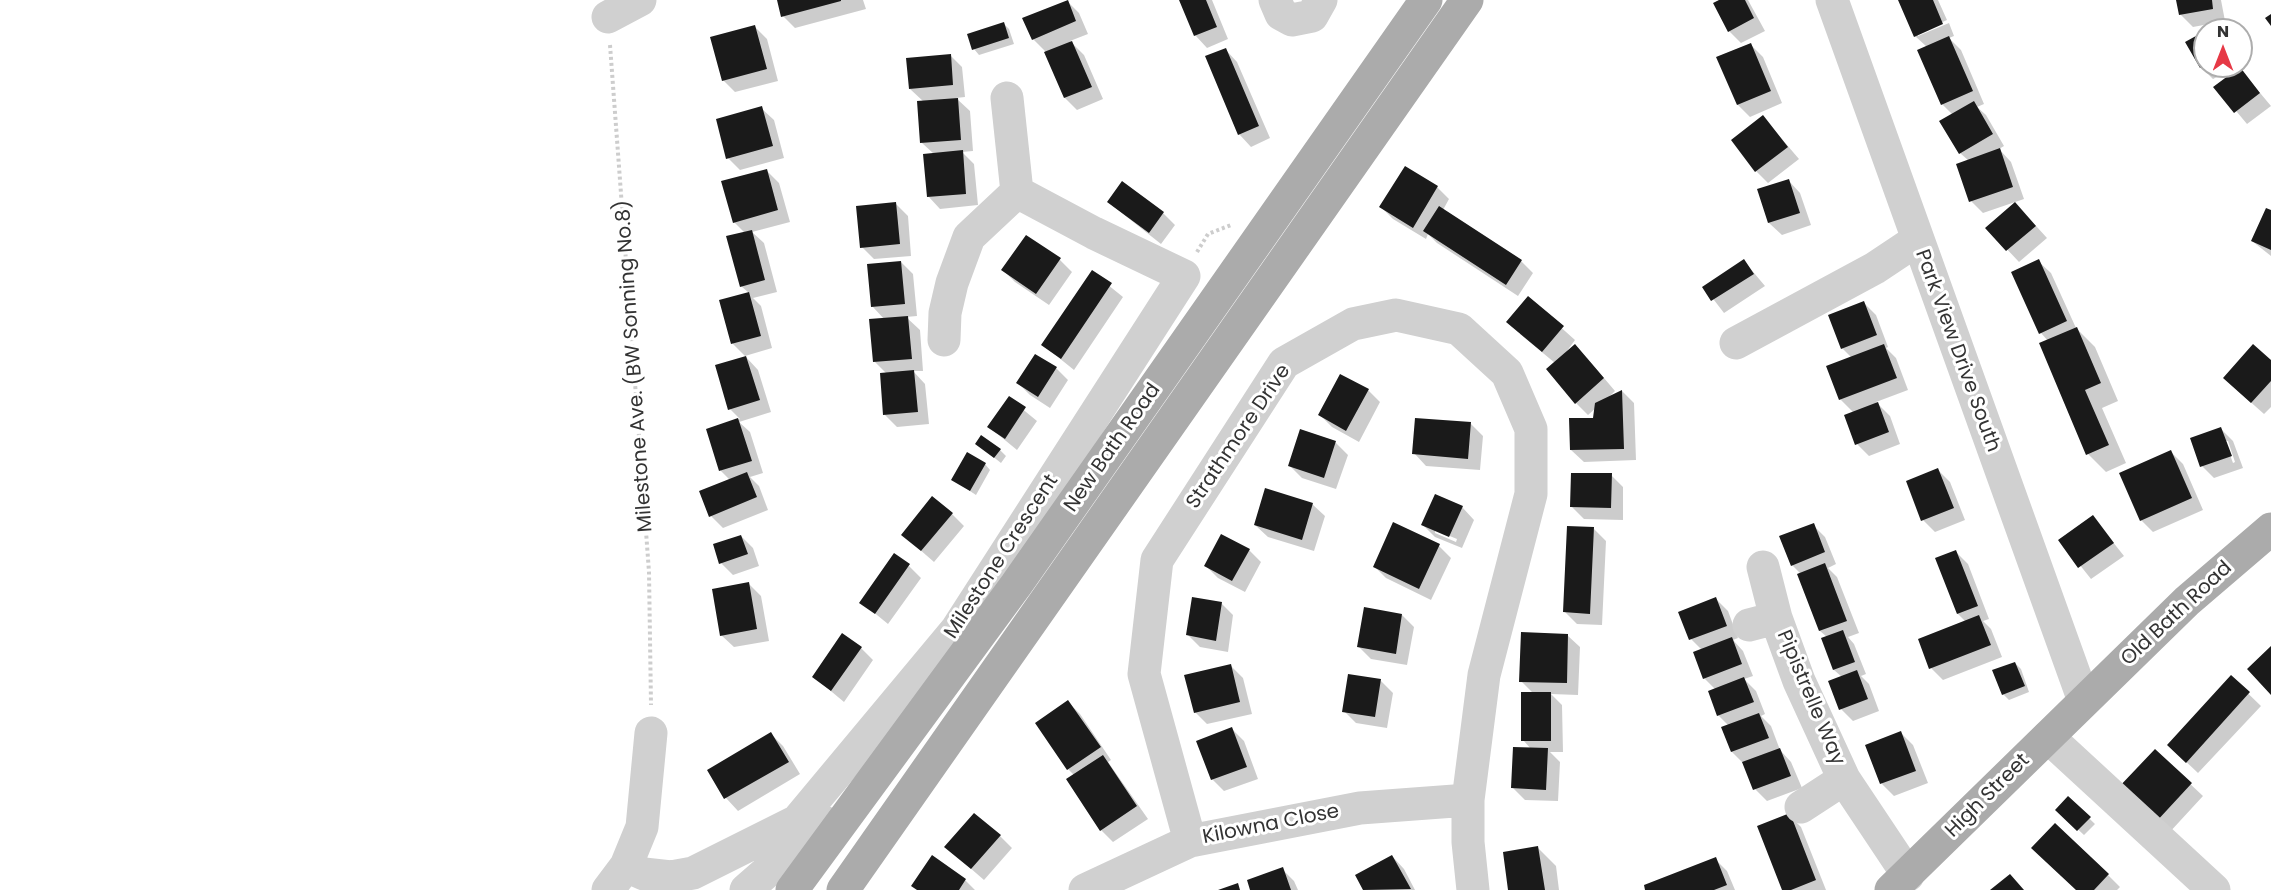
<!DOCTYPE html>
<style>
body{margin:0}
#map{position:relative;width:2271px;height:890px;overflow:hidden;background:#fff;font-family:Poppins,sans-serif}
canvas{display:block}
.north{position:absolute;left:2193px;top:18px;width:60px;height:60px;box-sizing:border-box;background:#fff;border:2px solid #adadad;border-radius:50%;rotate:0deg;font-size:16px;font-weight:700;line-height:24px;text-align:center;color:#333}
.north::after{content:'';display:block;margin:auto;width:21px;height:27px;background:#e63946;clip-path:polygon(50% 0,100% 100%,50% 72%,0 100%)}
</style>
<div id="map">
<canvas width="2271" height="890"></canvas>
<div class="north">N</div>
</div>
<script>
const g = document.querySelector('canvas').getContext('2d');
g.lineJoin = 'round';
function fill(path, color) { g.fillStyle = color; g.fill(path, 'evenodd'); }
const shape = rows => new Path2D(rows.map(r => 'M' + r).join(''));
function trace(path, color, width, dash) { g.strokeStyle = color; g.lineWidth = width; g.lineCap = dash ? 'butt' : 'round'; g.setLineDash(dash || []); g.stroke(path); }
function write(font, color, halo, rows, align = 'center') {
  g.font = font + ' Poppins,sans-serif'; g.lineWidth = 6; g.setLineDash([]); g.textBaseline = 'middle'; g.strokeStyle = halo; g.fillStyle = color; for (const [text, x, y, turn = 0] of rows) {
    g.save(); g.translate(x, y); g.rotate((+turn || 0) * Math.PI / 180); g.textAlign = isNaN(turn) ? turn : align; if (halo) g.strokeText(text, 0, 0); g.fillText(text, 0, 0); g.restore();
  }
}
fill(shape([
 [778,0,863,0,866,9,795,28,783,16],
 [1180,0,1212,0,1228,39,1207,48,1195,35],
 [1722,0,1748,0,1765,31,1741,43,1729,31,1715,4],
 [1899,0,1938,0,1947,20,1918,33,1918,36,1949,23,1954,36,1949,38,1961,50,1984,104,1977,107,1986,115,2004,146,1999,149,2011,162,2024,199,1983,213,1971,201,1969,161,1960,153,1953,115,1942,104,1927,47,1915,36],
 [2178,0,2221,0,2225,21,2193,27,2180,14],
 [1067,1,1079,13,1088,34,1070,41,1084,55,1103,99,1077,110,1065,98,1045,51,1033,39],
 [1003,23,1009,29,1014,44,979,55,974,49,969,35],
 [755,27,767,39,778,81,735,92,723,80],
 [2205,33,2205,66,2238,66,2213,79,2201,67],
 [2241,44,2249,60,2241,64],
 [1751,45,1763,57,1782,103,1750,117,1738,105,1718,58],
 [1225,49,1237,62,1270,138,1251,147,1239,134],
 [950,55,962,67,965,97,956,98,970,111,973,151,962,152,974,164,978,205,940,209,928,196,934,154,922,143,924,102,910,89],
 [2240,69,2271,106,2247,124,2216,87],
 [761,108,774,120,784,158,740,170,728,158],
 [1763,117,1799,159,1768,183,1756,171],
 [767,171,779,183,790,222,752,232,764,243,777,292,753,298,761,306,772,348,745,356,733,344,721,301,749,293,741,286,745,233,734,222],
 [1788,180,1800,193,1811,225,1782,235,1769,223,1759,190],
 [1437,187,1449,199,1443,210,1521,261,1533,273,1518,296,1437,243,1428,234,1426,239,1393,219,1381,207],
 [1108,202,1163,213,1175,225,1161,244],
 [896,204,908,216,911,256,874,259,862,247],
 [2271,212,2271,256,2252,241],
 [2027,216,2047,238,2019,262,1987,228],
 [1060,260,1072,272,1049,305,1015,282,1003,270],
 [1744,261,1765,286,1724,313,1704,287],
 [2038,261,2051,273,2076,328,2095,347,2118,401,2102,408,2126,463,2106,472,2088,454,2048,341,2041,333],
 [901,262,913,274,917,316,906,317,920,330,923,371,913,371,925,384,929,424,897,427,885,415,887,374,875,362,885,320,872,306],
 [1092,272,1123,297,1074,370,1043,345],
 [1528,298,1575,340,1564,355,1587,358,1615,391,1608,398,1622,391,1634,403,1636,460,1584,462,1571,450,1594,419,1596,408,1588,415,1576,403,1555,363,1520,334],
 [1864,303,1876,315,1888,347,1886,348,1896,358,1908,390,1876,402,1890,416,1900,444,1869,456,1857,444,1854,413,1840,399,1852,358,1842,348],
 [746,357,758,370,771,412,739,422,750,432,763,473,750,477,759,486,768,510,723,528,711,516,730,480,721,471,707,430,740,419,730,409],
 [2271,362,2271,407,2264,414,2237,390],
 [1056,368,1068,380,1050,408,1030,395,1018,383],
 [1368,390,1380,402,1359,442,1332,427,1320,415],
 [1009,398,1037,421,1017,450,989,427],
 [1471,424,1483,436,1480,470,1426,466,1414,453],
 [2221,429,2233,441,2243,468,2214,478,2202,466],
 [2225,441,2228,441,2235,462,2233,463],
 [1301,431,1336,443,1348,455,1336,489,1302,478,1289,465],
 [977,444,1000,450,1006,456,1001,463],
 [2171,452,2183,464,2203,510,2153,532,2141,520],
 [985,464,990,470,976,495,953,480],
 [1938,470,1950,482,1965,520,1935,532,1923,520],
 [1611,475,1623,487,1623,520,1584,519,1572,507],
 [1312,504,1325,516,1314,551,1268,537,1255,525],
 [1462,507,1474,520,1462,548,1435,537,1423,525],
 [1435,530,1457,539,1456,542,1435,533],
 [952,514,964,526,934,562,903,535],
 [2093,517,2124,556,2091,579,2060,540],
 [1394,524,1439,546,1451,558,1431,600,1386,578,1374,566],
 [1813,525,1825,537,1836,564,1828,568,1837,577,1859,633,1848,637,1854,644,1866,674,1861,676,1869,684,1879,711,1853,721,1841,709,1842,677,1834,670,1823,639,1827,637,1820,631,1799,575,1801,574,1792,565],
 [1594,529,1606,541,1602,625,1577,624,1565,612],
 [741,536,753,548,759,566,733,575,721,563],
 [1249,550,1261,562,1245,592,1218,578,1206,566],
 [1956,552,1968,564,1989,619,1983,621,1991,629,2002,657,1943,680,1931,668,1966,622,1958,614],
 [909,566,921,578,888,624,861,602],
 [749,584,761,596,769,641,734,647,721,635],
 [1716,599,1728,611,1738,638,1733,640,1743,651,1753,676,1744,679,1756,691,1765,714,1761,716,1771,726,1780,750,1791,762,1802,788,1767,801,1755,789,1744,764,1732,752,1729,726,1718,715,1716,690,1704,678,1702,650,1691,639],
 [1221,603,1233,615,1228,652,1200,647,1188,635],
 [1402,615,1414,627,1407,665,1371,659,1359,647],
 [1567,635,1580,647,1578,695,1551,694,1562,705,1563,752,1550,752,1560,762,1558,801,1525,800,1513,788,1531,749,1523,740,1533,693,1521,681],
 [861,648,873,660,844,702,814,677],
 [2015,663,2021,669,2029,692,2009,700,2003,694],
 [1231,666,1243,678,1252,714,1207,724,1195,712],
 [2231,677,2261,706,2198,773,2181,757],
 [1381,681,1393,693,1387,728,1356,723,1344,711],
 [1068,702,1080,714,1111,760,1108,762,1148,819,1113,842,1101,830,1074,775,1068,769],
 [1232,729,1244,741,1258,779,1224,791,1212,779],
 [1901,733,1913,745,1928,783,1894,796,1882,784,1867,746],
 [771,734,783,746,800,774,738,811,726,798,709,770],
 [2155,751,2203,796,2168,834,2131,801],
 [2068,798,2095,824,2084,835,2057,810],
 [1789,815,1801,827,1826,890,1783,890],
 [1000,836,1012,848,984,880,946,847],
 [1538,848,1556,866,1559,890,1510,890],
 [1392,856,1404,869,1415,890,1364,890,1357,875],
 [932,857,965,880,975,890,917,890],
 [1715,859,1727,871,1735,890,1647,890],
 [1282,869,1294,881,1298,890,1252,890],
 [2108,875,2120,887,2117,890,2077,890]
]), '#0003');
fill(shape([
 [777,0,841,0,841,1,781,17],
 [1068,0,1076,21,1032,40,1022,18],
 [1179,0,1206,0,1217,27,1194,36],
 [1719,0,1745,0,1754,18,1728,32,1713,3],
 [1898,0,1933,0,1943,24,1914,37],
 [2176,0,2212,0,2213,9,2179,15],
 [2271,14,2271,26,2265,18],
 [2224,21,2229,30,2207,30],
 [1004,22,1009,38,972,50,967,34],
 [755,25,767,69,722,81,710,37],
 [2205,31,2205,65,2200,68,2185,42],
 [1949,36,1973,91,1941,105,1917,50],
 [1072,41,1092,87,1064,98,1044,52],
 [1751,43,1771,91,1737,105,1716,57],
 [1226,48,1259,126,1238,135,1205,56],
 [951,54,953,85,909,89,906,58],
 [2240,67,2260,93,2234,113,2213,87],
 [958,98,961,140,920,143,917,101],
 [1974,101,1993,134,1959,154,1939,121],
 [762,106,773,146,726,159,716,119],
 [1763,115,1788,147,1755,172,1731,140],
 [2000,148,2013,187,1969,202,1956,164],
 [963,150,966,194,927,197,923,154],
 [1405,166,1438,186,1413,228,1379,207],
 [767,169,778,210,733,223,721,181],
 [1789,179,1800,213,1768,223,1757,189],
 [1122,181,1164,212,1149,233,1107,202],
 [896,202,900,244,860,248,856,206],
 [2015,202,2036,226,2006,251,1985,228],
 [1439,206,1522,260,1506,285,1423,231],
 [2266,208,2271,210,2271,250,2251,241],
 [752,230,765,280,740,287,726,236],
 [1026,235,1061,258,1036,294,1001,270],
 [1744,259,1754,274,1711,301,1702,287],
 [2039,259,2067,321,2039,334,2011,272],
 [901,261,905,304,871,307,867,264],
 [1092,270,1112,283,1061,359,1041,345],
 [749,292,761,336,731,344,719,300],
 [1528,296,1564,326,1542,352,1506,322],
 [1864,301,1877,335,1841,349,1828,315],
 [908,316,912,359,873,362,869,319],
 [2077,327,2101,383,2085,390,2109,445,2086,455,2039,343],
 [1575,344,1604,378,1575,404,1546,369],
 [1884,344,1897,378,1839,400,1826,366],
 [2253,344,2271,360,2271,381,2251,403,2223,378],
 [1035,354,1057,367,1038,397,1016,383],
 [746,356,760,400,728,410,715,365],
 [914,370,918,412,883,415,880,373],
 [1340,374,1369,389,1346,431,1318,415],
 [1622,390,1624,449,1570,450,1569,418,1593,418,1595,403],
 [1009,396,1026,407,1005,439,987,427],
 [1878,402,1889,432,1855,445,1844,415],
 [738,418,752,461,719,471,706,429],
 [1415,418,1471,422,1468,459,1412,454],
 [2221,427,2232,456,2200,467,2190,438],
 [1300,429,1336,441,1324,478,1288,466],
 [981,435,1001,449,994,458,975,444],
 [2171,450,2192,498,2140,521,2119,473],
 [967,452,986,463,970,491,951,480],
 [1938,468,1954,508,1921,521,1906,481],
 [747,472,757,497,709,517,699,491],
 [1571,473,1612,473,1611,508,1570,507],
 [1265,488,1313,503,1302,540,1254,525],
 [1435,494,1463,506,1449,537,1421,525],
 [932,496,953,513,921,551,901,535],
 [2093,515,2114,543,2078,568,2058,540],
 [1393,522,1440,544,1419,589,1373,567],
 [1814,523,1825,552,1791,566,1779,536],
 [1567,526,1594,527,1590,614,1563,612],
 [1221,534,1250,549,1232,581,1204,566],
 [741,535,748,554,719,564,713,544],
 [1956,550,1978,606,1957,614,1935,558],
 [894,553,910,564,875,614,859,603],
 [1825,563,1847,621,1819,631,1797,574],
 [749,582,757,629,720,636,712,589],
 [1192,597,1222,602,1216,641,1186,635],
 [1716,597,1727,626,1689,640,1678,612],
 [1364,607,1402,614,1396,654,1357,647],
 [1979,615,1991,645,1929,669,1918,639],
 [1843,630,1855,662,1833,670,1821,638],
 [1521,632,1568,634,1567,683,1519,682],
 [842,633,862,647,831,691,812,677],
 [1732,637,1742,664,1703,679,1693,652],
 [2271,646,2271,695,2247,669],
 [2015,662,2025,686,2002,695,1992,670],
 [1231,664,1240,702,1194,713,1184,675],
 [1857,670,1868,699,1839,710,1828,681],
 [1348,674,1381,679,1375,717,1342,712],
 [2231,675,2250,692,2186,763,2167,745],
 [1744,677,1754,702,1717,716,1708,691],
 [1521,692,1551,692,1551,741,1521,741],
 [1068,700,1101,747,1067,770,1035,723],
 [1759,713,1769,738,1731,752,1721,727],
 [1232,727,1247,767,1211,780,1196,741],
 [1901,731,1916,771,1880,784,1865,745],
 [771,732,789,762,724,799,707,770],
 [1513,747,1548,748,1546,790,1511,788],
 [1780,748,1791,776,1753,790,1742,762],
 [2155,749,2192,783,2155,823,2117,789],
 [1103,755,1137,806,1100,831,1066,779],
 [2068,796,2091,817,2077,831,2055,810],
 [974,813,1001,835,971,869,944,847],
 [1790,813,1816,880,1791,890,1782,890,1757,826],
 [2055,823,2109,874,2094,890,2076,890,2031,848],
 [1538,846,1545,890,1508,890,1503,852],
 [932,855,966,879,959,890,917,890,911,886],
 [1392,855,1411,889,1363,890,1355,875],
 [1716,857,1727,885,1714,890,1645,890,1644,885],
 [1283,867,1291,890,1250,890,1247,880],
 [2010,874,2024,890,1990,890],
 [1238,883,1240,890,1218,890]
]), '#1a1a1a');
trace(shape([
 [610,45,649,572,651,705],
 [1197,252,1208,234,1231,225]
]), '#cdcdcd', 4, [3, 3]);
trace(shape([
 [1275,0,1281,14,1292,20,1312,16,1321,0],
 [1832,0,2084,701],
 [608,17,640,0],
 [944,340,945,313,952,283,969,237,1017,192],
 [1736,343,1875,268,1917,240],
 [1763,567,1776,618,1799,681,1844,779,1908,875],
 [1749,625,1776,618],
 [2048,737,2214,890],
 [1801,807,1844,779],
 [1190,841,1144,674,1157,560,1284,363,1353,324,1396,315,1459,329,1507,373,1531,429,1531,494,1484,675,1468,800,1468,842,1473,890],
 [626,866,644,874,671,877,693,873,797,821,957,629,1184,276,1094,233,1017,192,1007,98],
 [608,890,626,866,642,827,651,733],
 [746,890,824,822],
 [1085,890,1190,841,1360,808,1468,800]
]), '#d0d0d0', 33);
trace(shape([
 [792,890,1016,585,1426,0],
 [843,890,1467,0],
 [1891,890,2187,601,2271,529]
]), '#ababab', 33);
write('20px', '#333', '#fff', [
 ["Park View Drive South",1957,351,70],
 ["Milestone Ave. (BW Sonning No.8)",635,366,-94],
 ["Strathmore Drive",1239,437,-56],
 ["New Bath Road",1113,448,-55],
 ["Milestone Crescent",1002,557,-57],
 ["Old Bath Road",2177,614,-43],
 ["Pipistrelle Way",1810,698,67],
 ["High Street",1988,796,-45],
 ["Kilowna Close",1271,825,-11]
]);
</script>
